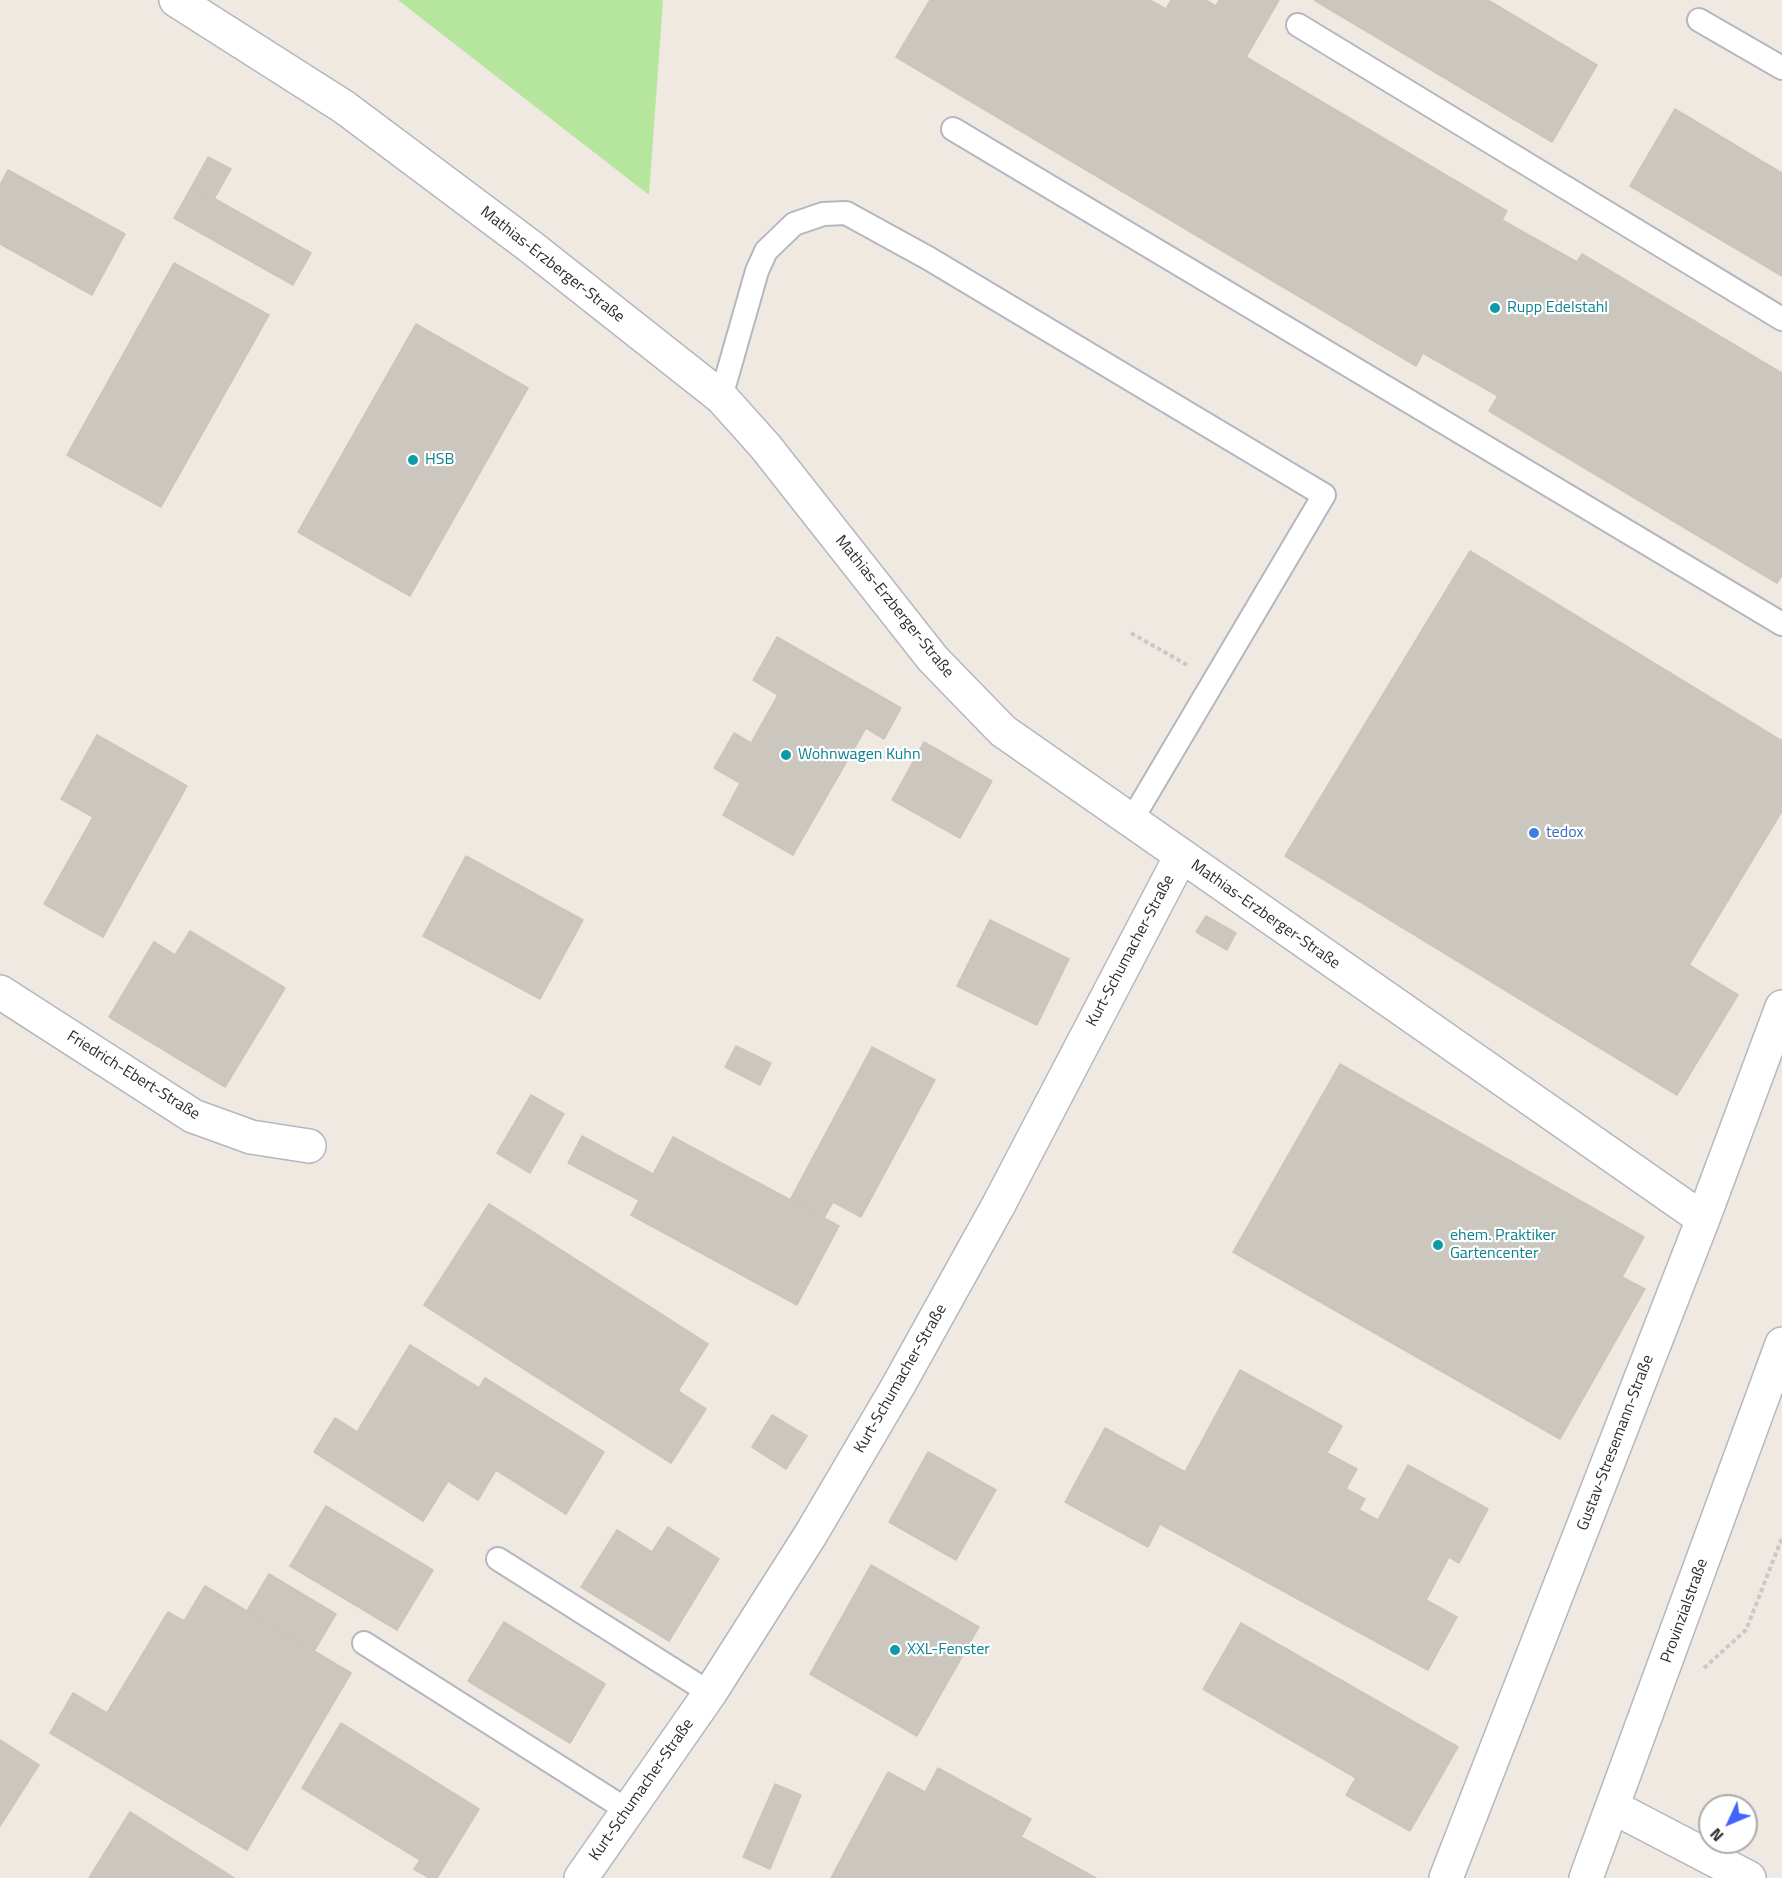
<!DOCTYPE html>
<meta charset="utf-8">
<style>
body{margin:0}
#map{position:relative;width:1782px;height:1878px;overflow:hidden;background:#efe9e1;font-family:"Titillium Web",sans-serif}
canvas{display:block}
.north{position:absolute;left:1698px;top:1794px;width:60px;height:60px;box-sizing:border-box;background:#fff;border:2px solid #ababab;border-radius:50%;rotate:226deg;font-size:16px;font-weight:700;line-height:24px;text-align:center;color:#2e2e2e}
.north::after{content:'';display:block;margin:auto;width:21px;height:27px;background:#4264fb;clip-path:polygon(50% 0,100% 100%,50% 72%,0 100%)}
</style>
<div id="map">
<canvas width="1782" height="1878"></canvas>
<div class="north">N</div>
</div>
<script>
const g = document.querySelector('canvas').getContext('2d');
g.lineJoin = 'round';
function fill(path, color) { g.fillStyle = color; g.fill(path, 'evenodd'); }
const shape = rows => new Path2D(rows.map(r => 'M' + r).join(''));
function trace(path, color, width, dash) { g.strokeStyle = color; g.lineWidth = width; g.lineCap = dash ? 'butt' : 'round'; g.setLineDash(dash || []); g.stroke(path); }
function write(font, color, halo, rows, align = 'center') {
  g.font = font + ' "Titillium Web",sans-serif'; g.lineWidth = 4.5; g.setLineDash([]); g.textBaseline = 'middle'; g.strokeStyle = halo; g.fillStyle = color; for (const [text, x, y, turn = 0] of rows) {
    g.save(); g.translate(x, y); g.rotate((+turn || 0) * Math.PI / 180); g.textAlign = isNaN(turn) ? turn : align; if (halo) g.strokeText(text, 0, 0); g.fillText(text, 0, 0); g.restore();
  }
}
fill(shape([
 [398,0,663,0,649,195]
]), '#b6e59e');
const building = shape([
 [930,0,1150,0,1166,9,1171,0,1206,0,1216,6,1219,0,1279,0,1246,57,1507,211,1502,220,1577,262,1582,254,1782,373,1782,575,1777,583,1489,411,1498,396,1423,353,1416,366,896,57,930,0],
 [1314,0,1488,0,1597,65,1552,142,1314,0],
 [1675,109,1782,173,1782,276,1630,186,1675,109],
 [208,157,231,169,214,199,192,186,208,157],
 [8,170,125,234,92,295,0,244,0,185,8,170],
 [192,186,311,253,293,285,174,218,192,186],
 [174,263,269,315,161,507,67,455,174,263],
 [416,324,528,388,410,596,298,532,416,324],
 [1470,551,1782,741,1782,811,1689,965,1738,995,1677,1095,1285,856,1470,551],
 [777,637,901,708,884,739,866,728,793,855,723,815,740,783,714,768,734,733,751,743,778,695,753,680,777,637],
 [97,735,187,786,103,937,44,904,93,817,61,799,97,735],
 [924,742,992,781,960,838,892,800,924,742],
 [466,856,583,920,540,999,423,936,466,856],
 [1206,916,1236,933,1227,950,1196,932,1206,916],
 [990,920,1069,959,1037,1025,957,986,990,920],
 [190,931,285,988,225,1087,109,1017,154,942,175,955,190,931],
 [736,1046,771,1063,760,1085,725,1067,736,1046],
 [872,1047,935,1080,861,1217,833,1202,824,1218,790,1200,872,1047],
 [1340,1064,1644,1237,1622,1277,1645,1289,1560,1439,1233,1252,1340,1064],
 [531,1095,564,1114,530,1173,497,1153,531,1095],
 [582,1136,653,1174,673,1137,839,1226,797,1305,631,1215,639,1200,568,1163,582,1136],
 [489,1204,708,1344,678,1391,706,1409,671,1463,424,1305,489,1204],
 [410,1345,479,1388,485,1378,604,1452,566,1514,496,1470,478,1500,448,1481,423,1521,314,1452,335,1418,357,1432,410,1345],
 [1240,1370,1342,1426,1327,1453,1357,1469,1346,1489,1365,1499,1359,1510,1378,1520,1408,1465,1488,1509,1459,1563,1449,1557,1426,1600,1457,1617,1428,1670,1160,1524,1148,1547,1065,1502,1105,1428,1185,1472,1240,1370],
 [772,1415,807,1436,786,1469,752,1447,772,1415],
 [928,1452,996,1490,956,1560,889,1522,928,1452],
 [326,1506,433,1570,397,1630,290,1566,326,1506],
 [668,1527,719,1559,669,1641,581,1587,617,1530,652,1552,668,1527],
 [871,1565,979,1627,917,1736,810,1674,871,1565],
 [269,1574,336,1614,314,1651,247,1611,269,1574],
 [205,1586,351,1673,247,1850,50,1733,73,1693,107,1713,168,1612,184,1621,205,1586],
 [504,1622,605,1684,570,1743,468,1681,504,1622],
 [1241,1623,1458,1747,1410,1831,1346,1795,1356,1778,1203,1689,1241,1623],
 [341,1723,479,1809,437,1878,429,1878,414,1869,420,1860,302,1788,341,1723],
 [0,1740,39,1765,0,1826,0,1740],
 [938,1768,1031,1819,1021,1837,1096,1878,831,1878,888,1772,925,1792,938,1768],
 [775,1784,801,1795,770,1869,743,1857,775,1784],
 [130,1812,234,1878,89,1878,130,1812]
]);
fill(building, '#cbc7bf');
trace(building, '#cbc5ba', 1.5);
const lane = shape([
 [1699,20,1782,68],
 [1298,25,1782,319],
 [953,129,1782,624],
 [721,397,757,271,766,251,794,224,823,214,846,213,928,258,1324,495,1131,821],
 [498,1559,710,1693],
 [364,1643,627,1810]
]);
const street = shape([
 [176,0,344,107,531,247,721,397,765,446,933,659,1003,731,1703,1219],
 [0,992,193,1116,251,1137,309,1146],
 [1613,1807,1749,1878],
 [581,1878,710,1693,811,1534,898,1386,998,1206,1181,856],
 [1446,1878,1703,1219,1782,1007]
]);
const secondary = shape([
 [1586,1878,1782,1344]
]);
trace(lane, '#b4b7c1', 26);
trace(street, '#b4b7c1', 36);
trace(secondary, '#b4b7c1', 36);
trace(shape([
 [1131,633,1187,665],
 [1704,1668,1746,1630,1782,1538]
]), '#c9c9c9', 4, [4.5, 3]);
trace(lane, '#fff', 22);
trace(street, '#fff', 33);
trace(secondary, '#fff', 33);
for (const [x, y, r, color] of [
 [1495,308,6,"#0f9aa8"],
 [413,460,6,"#0f9aa8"],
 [786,755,6,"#0f9aa8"],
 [1534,833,6,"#3f7fe0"],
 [1438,1245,6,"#0f9aa8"],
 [895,1650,6,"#0f9aa8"]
]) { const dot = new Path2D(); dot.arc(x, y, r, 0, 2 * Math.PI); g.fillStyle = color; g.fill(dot); trace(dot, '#fff', 2); }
write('16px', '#2e2e2e', '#fff', [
 ["Mathias-Erzberger-Straße",552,265,38],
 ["Mathias-Erzberger-Straße",894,607,51],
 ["Mathias-Erzberger-Straße",1265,915,35],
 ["Kurt-Schumacher-Straße",1131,951,-62],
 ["Friedrich-Ebert-Straße",133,1076,32],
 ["Kurt-Schumacher-Straße",901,1379,-60],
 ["Gustav-Stresemann-Straße",1616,1443,-69],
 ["Provinzialstraße",1685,1611,-70],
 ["Kurt-Schumacher-Straße",642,1790,-55]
]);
write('16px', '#0d838f', '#fff', [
 ["Rupp Edelstahl",1507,308],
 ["HSB",425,460],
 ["Wohnwagen Kuhn",798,755],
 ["ehem. Praktiker",1450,1236],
 ["Gartencenter",1450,1254],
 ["XXL-Fenster",907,1650]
], 'left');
write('16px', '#366cbe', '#fff', [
 ["tedox",1546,833]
], 'left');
</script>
